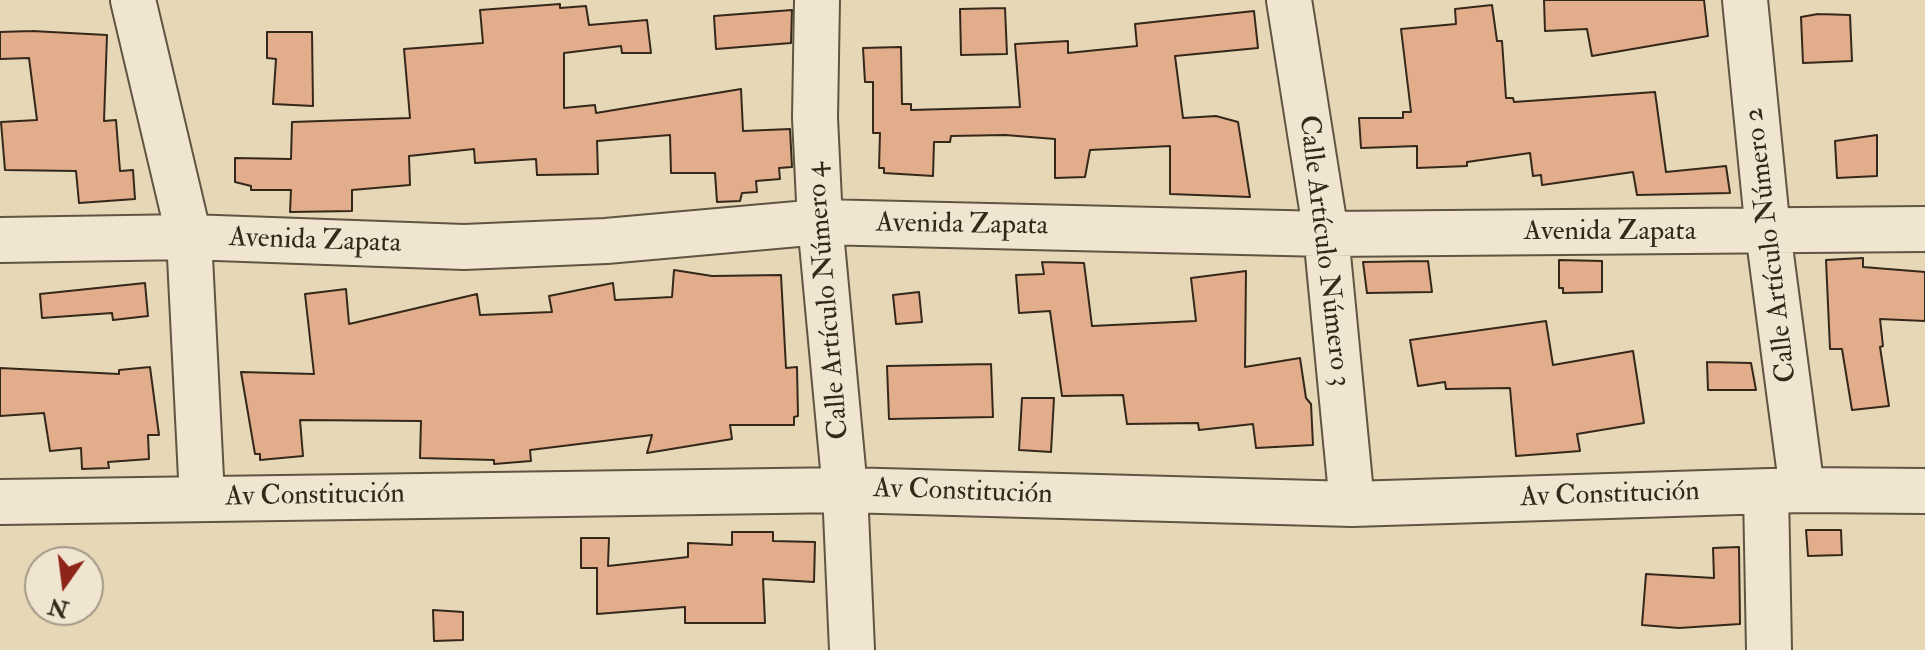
<!DOCTYPE html>
<meta charset="utf-8">
<style>
body{margin:0}
#map{position:relative;width:1925px;height:650px;overflow:hidden;background:#e6d7b7;font-family:"IM FELL Double Pica",serif}
canvas{display:block}
.north{position:absolute;left:24px;top:546px;width:80px;height:80px;box-sizing:border-box;background:#efe5d0;border:2px solid #a49988;border-radius:50%;rotate:194deg;font-size:22px;font-weight:700;line-height:32px;text-align:center;color:#34281b}
.north::after{content:'';display:block;margin:auto;width:28px;height:36px;background:#8f2418;clip-path:polygon(50% 0,100% 100%,50% 72%,0 100%)}
</style>
<div id="map">
<canvas width="1925" height="650"></canvas>
<div class="north">N</div>
</div>
<script>
const g = document.querySelector('canvas').getContext('2d');
g.lineJoin = 'round';
function fill(path, color) { g.fillStyle = color; g.fill(path, 'evenodd'); }
const shape = rows => new Path2D(rows.map(r => 'M' + r).join(''));
function trace(path, color, width, dash) { g.strokeStyle = color; g.lineWidth = width; g.lineCap = dash ? 'butt' : 'round'; g.setLineDash(dash || []); g.stroke(path); }
function write(font, color, halo, rows, align = 'center') {
  g.font = font + ' "IM FELL Double Pica",serif'; g.lineWidth = 6; g.setLineDash([]); g.textBaseline = 'middle'; g.strokeStyle = halo; g.fillStyle = color; for (const [text, x, y, turn = 0] of rows) {
    g.save(); g.translate(x, y); g.rotate((+turn || 0) * Math.PI / 180); g.textAlign = isNaN(turn) ? turn : align; if (halo) g.strokeText(text, 0, 0); g.fillText(text, 0, 0); g.restore();
  }
}
const building = shape([
 [1544,0,1704,0,1708,36,1592,56,1587,29,1545,31,1544,0],
 [560,4,560,8,586,6,589,25,647,20,651,53,622,53,621,46,564,53,564,108,595,105,596,113,741,89,743,131,790,129,792,167,779,168,780,179,756,181,757,192,742,193,740,201,717,202,715,173,671,173,670,135,597,141,598,174,537,175,536,159,475,163,474,149,409,156,410,185,352,190,352,211,290,212,291,190,251,190,251,186,235,182,235,158,291,159,292,122,410,118,404,49,483,43,480,10,560,4],
 [1492,5,1497,41,1502,41,1506,98,1513,98,1514,102,1655,92,1666,172,1726,166,1730,193,1637,195,1633,172,1542,185,1541,175,1533,176,1530,153,1467,162,1467,166,1417,168,1417,146,1361,148,1359,118,1403,118,1403,112,1411,112,1401,29,1456,24,1455,9,1492,5],
 [1005,8,1007,54,961,55,960,9,1005,8],
 [792,10,791,43,716,49,714,16,792,10],
 [1254,11,1258,48,1175,56,1183,118,1216,116,1238,122,1250,197,1170,194,1170,146,1090,150,1085,177,1055,178,1055,139,1005,135,951,136,950,142,934,142,933,176,884,173,884,168,879,168,880,133,873,133,873,82,865,82,863,48,901,47,902,104,911,104,911,110,1020,107,1015,44,1068,41,1068,53,1137,46,1135,24,1254,11],
 [1818,14,1850,15,1852,61,1803,63,1801,17,1818,14],
 [32,31,107,35,104,121,116,120,120,171,133,170,135,199,79,203,76,171,5,170,1,122,37,120,29,58,0,59,0,32,32,31],
 [267,32,312,32,313,106,273,104,276,59,267,58,267,32],
 [1877,135,1877,176,1837,178,1835,141,1877,135],
 [1863,258,1863,267,1925,272,1925,321,1880,319,1883,346,1880,347,1889,406,1852,410,1842,349,1830,349,1826,260,1863,258],
 [1559,260,1602,261,1602,292,1563,293,1563,288,1559,288,1559,260],
 [1428,261,1432,292,1367,293,1363,262,1428,261],
 [1042,262,1084,263,1092,326,1196,321,1191,278,1246,271,1245,367,1300,358,1306,398,1311,404,1313,445,1256,448,1253,424,1199,430,1198,423,1127,424,1123,395,1062,396,1050,311,1019,313,1016,275,1044,274,1042,262],
 [674,270,712,276,781,275,786,368,797,367,798,416,794,417,794,425,730,425,732,439,647,453,652,435,530,450,531,461,494,464,494,460,420,458,421,421,300,420,303,456,260,460,260,454,255,454,241,372,314,374,305,294,346,289,349,324,477,294,480,315,552,312,549,296,613,283,615,300,672,297,674,270],
 [145,283,148,316,113,320,112,313,42,318,40,294,145,283],
 [919,292,922,322,896,324,893,295,919,292],
 [1546,321,1553,365,1633,351,1644,423,1577,434,1580,451,1516,456,1510,388,1446,389,1445,382,1418,386,1410,340,1546,321],
 [1707,362,1751,363,1756,390,1708,390,1707,362],
 [991,364,993,417,889,419,887,366,991,364],
 [150,367,159,435,148,435,149,459,108,462,109,468,82,469,81,448,50,451,44,413,0,416,0,368,119,374,119,370,150,367],
 [1022,398,1054,398,1051,452,1019,450,1022,398],
 [1806,530,1841,530,1842,555,1808,556,1806,530],
 [732,532,773,532,773,541,815,542,814,582,763,579,765,623,685,623,685,607,597,614,597,568,581,568,581,538,609,538,608,566,688,557,688,543,732,545,732,532],
 [1739,547,1740,624,1679,628,1642,625,1646,574,1714,578,1713,548,1739,547],
 [433,610,463,612,463,640,434,641,433,610]
]);
fill(building, '#e2ad8b');
trace(building, '#34281b', 2);
const minor = shape([
 [133,0,189,237,202,498],
 [817,0,815,118,820,222,845,490,852,650],
 [1289,0,1326,234,1352,504],
 [1745,0,1768,232,1802,490],
 [0,240,189,237,464,247,606,241,820,222,1326,234,1925,229],
 [1766,492,1769,650],
 [0,502,845,490,1352,504,1802,490,1925,491]
]);
trace(minor, '#605442', 48);
trace(minor, '#efe5d0', 44);
write('28px', '#34281b', '#efe5d0', [
 ["Avenida Zapata",962,226,1],
 ["Avenida Zapata",1610,233],
 ["Avenida Zapata",315,242,2],
 ["Calle Artículo Número 2",1772,245,-97],
 ["Calle Artículo Número 3",1323,251,83],
 ["Calle Artículo Número 4",829,301,-95],
 ["Av Constitución",963,493,2],
 ["Av Constitución",1610,496,-2],
 ["Av Constitución",315,497,-1]
]);
</script>
